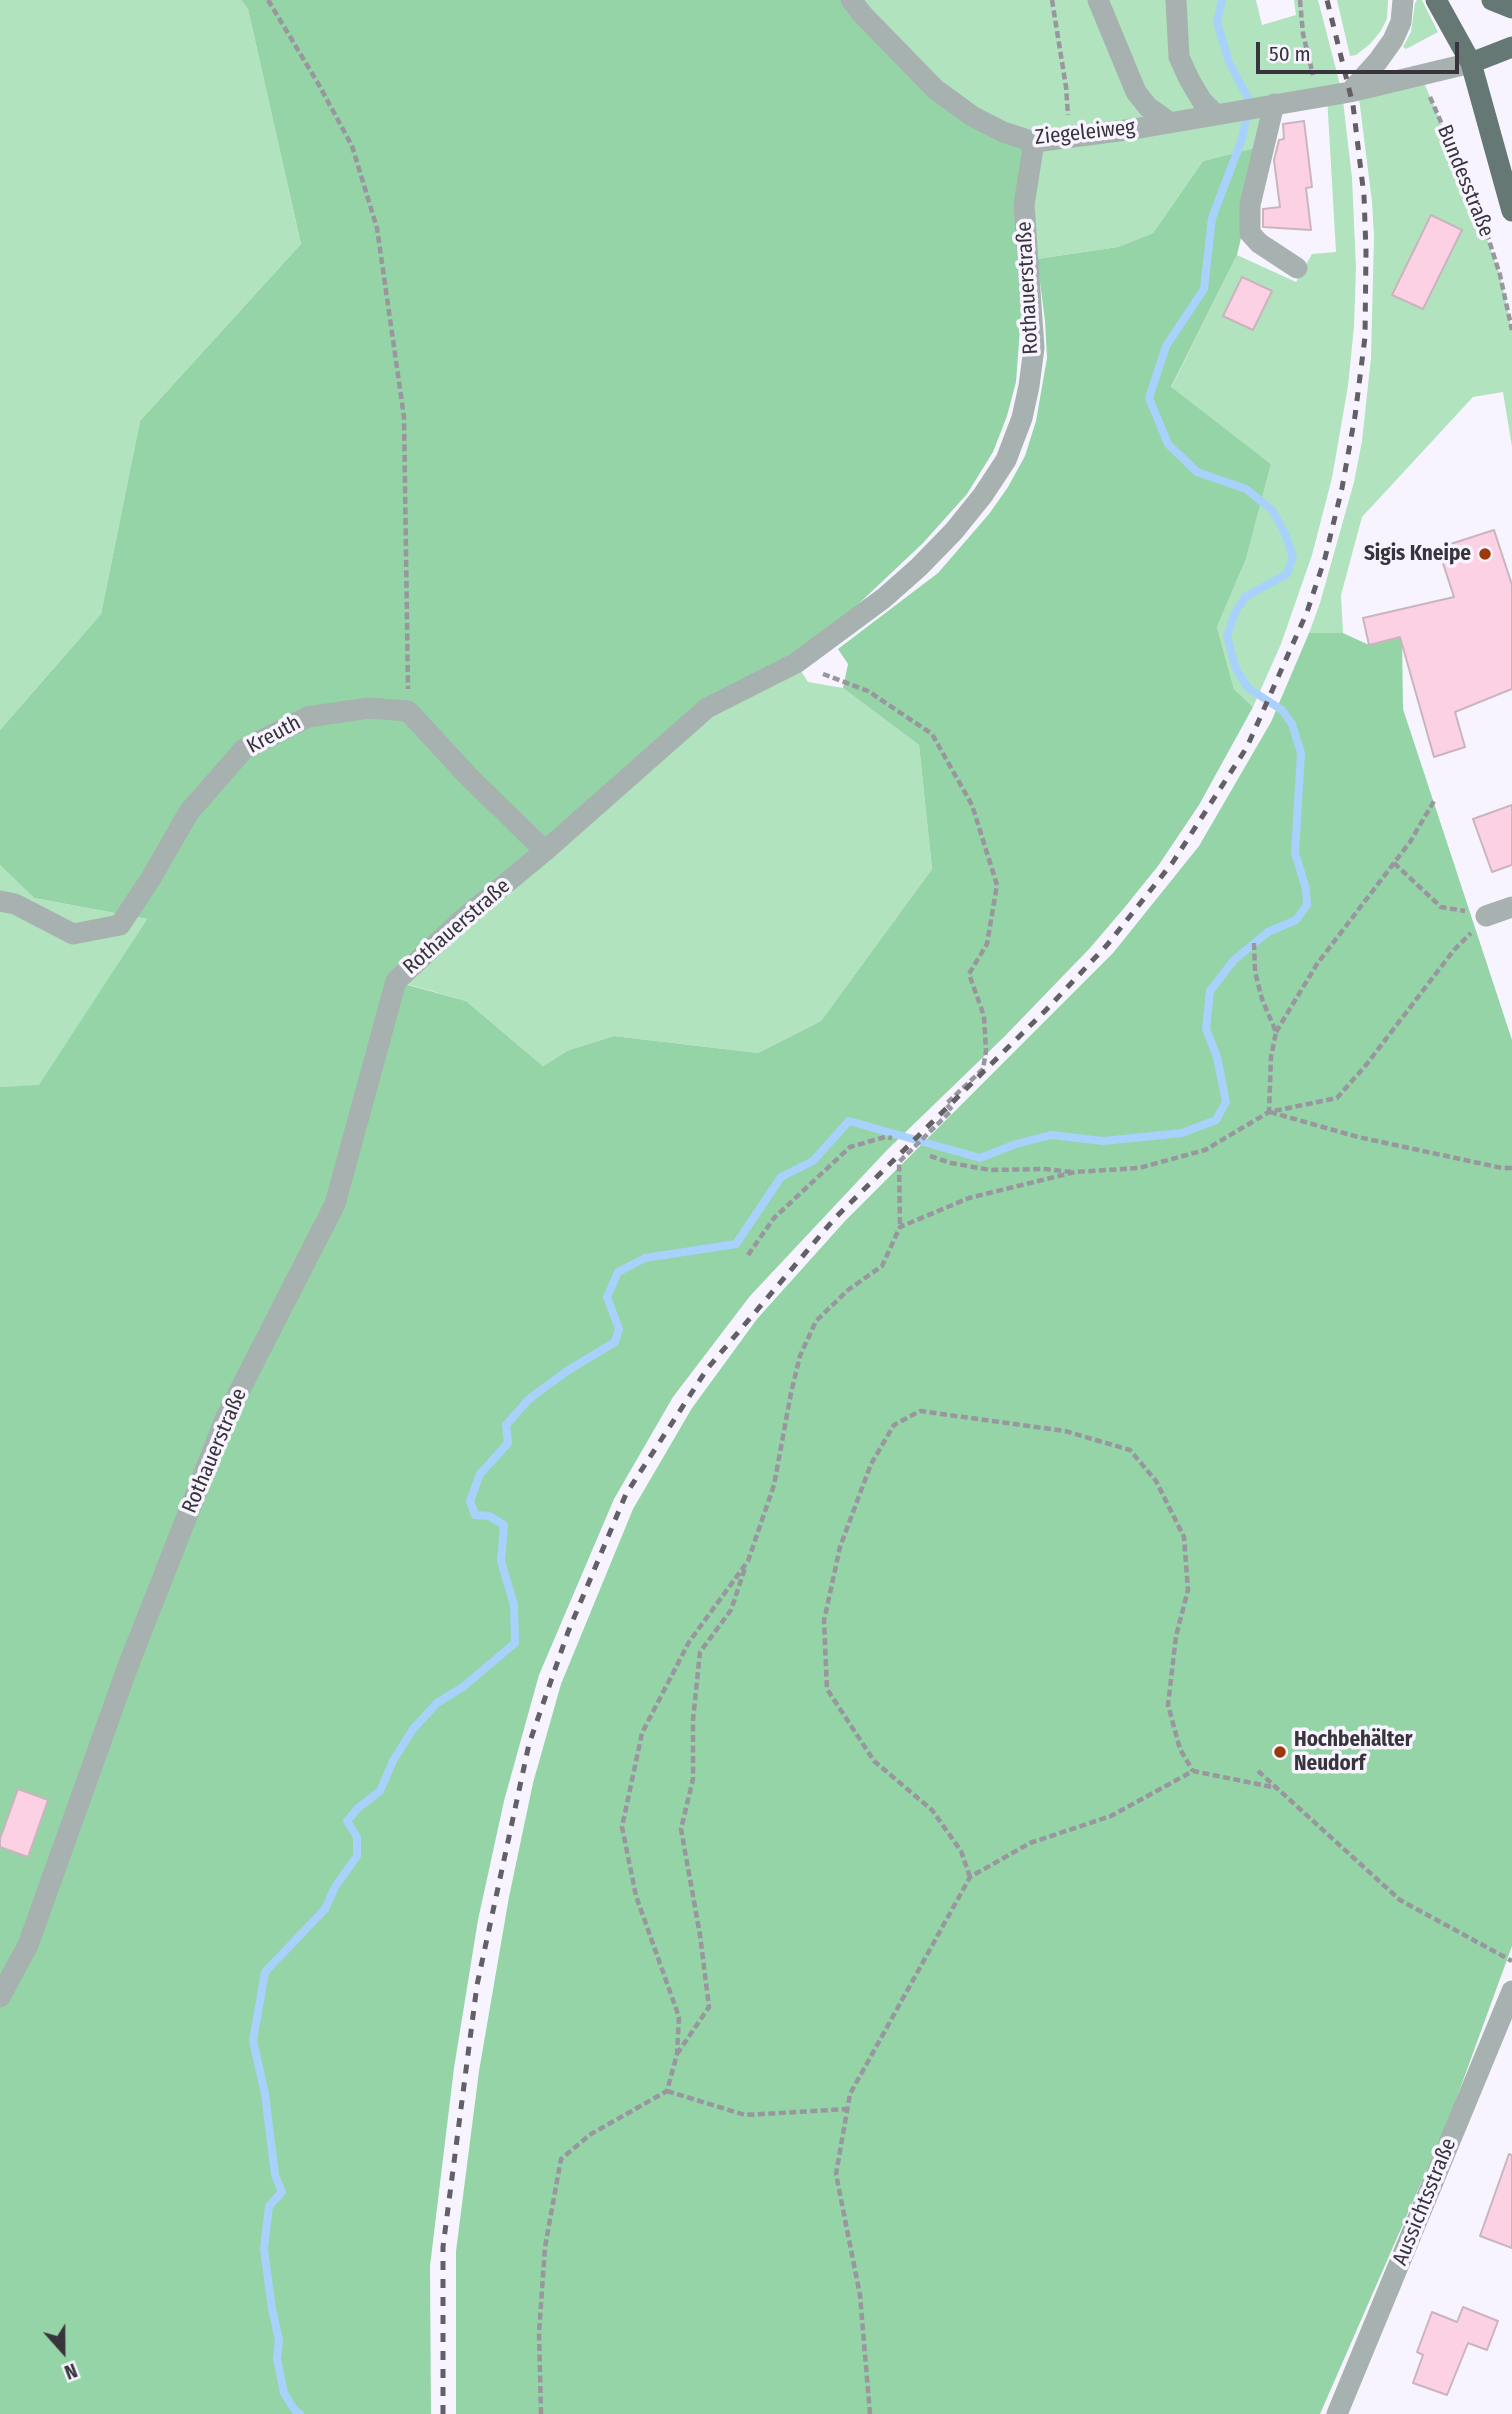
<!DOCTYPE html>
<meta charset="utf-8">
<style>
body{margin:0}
#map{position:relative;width:1512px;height:2414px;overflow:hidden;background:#f8f4ff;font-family:"Fira Sans Condensed",sans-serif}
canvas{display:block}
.north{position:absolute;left:28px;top:2316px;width:70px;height:70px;-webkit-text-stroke:5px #f8f4ff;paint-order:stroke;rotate:159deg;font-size:19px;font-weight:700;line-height:28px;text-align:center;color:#37343b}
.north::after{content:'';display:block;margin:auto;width:24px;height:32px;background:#37343b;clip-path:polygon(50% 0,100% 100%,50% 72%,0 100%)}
.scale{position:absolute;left:1256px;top:42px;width:203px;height:32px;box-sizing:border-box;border:4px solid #37343b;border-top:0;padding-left:9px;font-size:21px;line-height:24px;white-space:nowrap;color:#37343b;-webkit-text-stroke:5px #f8f4ff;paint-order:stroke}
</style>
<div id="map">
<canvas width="1512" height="2414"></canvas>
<div class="north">N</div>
<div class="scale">50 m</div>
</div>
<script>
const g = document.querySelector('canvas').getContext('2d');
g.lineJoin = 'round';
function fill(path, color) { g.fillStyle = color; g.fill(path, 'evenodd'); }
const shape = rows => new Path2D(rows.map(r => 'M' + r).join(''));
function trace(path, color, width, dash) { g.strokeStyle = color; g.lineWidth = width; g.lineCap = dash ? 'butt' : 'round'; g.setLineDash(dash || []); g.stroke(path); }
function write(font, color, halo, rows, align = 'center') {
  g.font = font + ' "Fira Sans Condensed",sans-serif'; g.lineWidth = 7; g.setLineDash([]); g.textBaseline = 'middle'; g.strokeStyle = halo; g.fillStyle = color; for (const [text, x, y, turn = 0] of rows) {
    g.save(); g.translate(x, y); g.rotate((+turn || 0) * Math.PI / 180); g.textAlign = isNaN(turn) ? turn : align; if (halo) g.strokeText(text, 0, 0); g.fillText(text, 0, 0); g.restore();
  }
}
fill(shape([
 [0,0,241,0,248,9,301,244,140,421,101,614,0,730],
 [851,0,1256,0,1262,25,1296,15,1294,0,1318,0,1342,92,1352,178,1356,268,1354,327,1348,386,1332,478,1312,555,1281,644,1253,707,1234,689,1217,627,1246,559,1271,464,1171,388,1237,255,1296,282,1312,254,1336,252,1327,96,1275,104,1263,146,1203,161,1153,233,1118,247,1037,259,972,116],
 [1337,0,1388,0,1387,19,1380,32,1370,44,1356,55,1350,56],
 [1417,0,1422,0,1438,32,1406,49,1403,47,1411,32,1415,3],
 [1421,76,1462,170,1500,275,1512,330,1512,447,1503,392,1473,397,1362,517,1341,595,1343,633,1309,633,1320,603,1354,482,1362,441,1371,358,1374,236,1372,202,1358,90],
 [1431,215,1461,230,1423,309,1393,294],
 [796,663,808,682,843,688,919,745,932,869,821,1021,758,1053,614,1036,569,1050,543,1066,466,1001,396,981,707,708],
 [0,865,34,898,147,919,39,1086,0,1087]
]), '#b0e3be');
fill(shape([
 [241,0,851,0,935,89,1034,142,1016,382,1007,416,993,452,967,494,923,543,796,663,707,708,397,982,466,1001,543,1066,569,1050,614,1036,758,1053,821,1021,932,869,919,745,843,688,848,664,838,649,938,573,989,514,1008,487,1025,456,1036,421,1047,358,1045,321,1037,259,1118,247,1153,233,1203,161,1263,146,1237,255,1171,387,1271,464,1246,559,1217,627,1234,689,1253,707,1199,805,1158,866,1125,907,1090,948,1004,1037,888,1149,750,1296,673,1397,614,1499,539,1675,504,1801,478,1920,454,2068,430,2266,431,2414,0,2414,0,1087,39,1085,147,919,34,898,0,865,0,730,101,614,140,421,301,244,248,9],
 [1309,633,1343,633,1369,645,1402,637,1403,709,1512,1040,1512,1946,1449,2119,1320,2414,456,2414,456,2251,479,2071,509,1897,533,1783,561,1684,633,1509,692,1408,757,1319,845,1221,1113,953,1199,846,1271,722]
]), '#94d4a7');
trace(shape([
 [1222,0,1217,22,1229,62,1248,98],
 [300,2414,294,2409,284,2393,277,2359,279,2340,272,2309,264,2249,269,2206,282,2192,275,2175,265,2094,253,2041,265,1972,325,1909,335,1887,357,1856,357,1837,347,1821,358,1808,380,1791,393,1761,413,1729,437,1703,463,1687,515,1643,514,1605,501,1561,504,1525,489,1516,475,1515,470,1501,480,1474,508,1443,506,1425,529,1399,567,1371,615,1342,619,1329,607,1297,618,1272,645,1258,736,1244,781,1177,813,1161,849,1121,980,1158,1016,1144,1051,1135,1103,1141,1182,1133,1216,1120,1226,1102,1217,1057,1206,1029,1210,991,1234,960,1268,932,1296,920,1307,905,1306,889,1295,853,1301,753,1292,724,1282,710,1248,688,1236,669,1227,636,1235,613,1245,597,1287,574,1293,557,1285,533,1272,510,1246,489,1197,472,1168,444,1149,398,1166,346,1204,289,1212,218,1242,139,1246,118]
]), '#a8d2fb', 8);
const building = shape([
 [1304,121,1312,187,1306,188,1311,230,1263,227,1263,209,1280,207,1274,160,1279,140,1284,139,1283,124,1304,121],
 [1431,215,1462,230,1423,309,1392,295,1431,215],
 [1242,277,1272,291,1253,330,1223,316,1242,277],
 [1494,530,1512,585,1512,689,1455,712,1465,747,1434,757,1400,637,1369,645,1363,618,1454,597,1438,548,1494,530],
 [1512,805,1512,865,1492,872,1473,819,1512,805],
 [18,1789,48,1800,28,1857,0,1847,0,1839,18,1789],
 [1509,2154,1512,2155,1512,2248,1480,2236,1509,2154],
 [1463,2307,1498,2321,1487,2350,1468,2343,1447,2395,1413,2383,1423,2355,1417,2352,1432,2312,1457,2322,1463,2307]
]);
fill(building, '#fdd1e4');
trace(building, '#cab5be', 2);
trace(shape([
 [268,0,319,85,352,146,377,228,404,417,408,689],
 [1052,0,1066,87,1068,115],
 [1300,0,1303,34,1313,75],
 [1430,97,1462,170,1488,237,1500,275,1512,330],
 [823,674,868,691,932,734,972,805,997,885,987,944,969,974,984,1016,986,1051,983,1069,946,1104,952,1110,899,1162,900,1227],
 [1394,863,1441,907,1465,911],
 [1254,943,1255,972,1262,999,1276,1032,1271,1057,1269,1112],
 [1276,1032,1317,964,1410,842,1434,801],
 [1270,1112,1358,1137,1502,1168,1512,1168],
 [930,1156,951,1163,990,1170,1045,1169,1071,1172],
 [748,1255,774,1218,850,1147,885,1137,892,1138],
 [1258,1771,1400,1900,1512,1961],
 [970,1877,961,1851,932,1810,874,1761,827,1689,824,1621,840,1547,871,1464,894,1425,920,1411,1065,1431,1130,1450,1156,1481,1184,1537,1188,1590,1176,1636,1168,1705,1180,1749,1193,1771],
 [677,2054,709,2007,700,1935,681,1829,693,1779,693,1720,700,1652,731,1610,745,1568],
 [667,2091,745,2115,848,2109],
 [541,2414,539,2333,545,2247,561,2159,591,2134,667,2091,677,2054,679,2017,636,1896,622,1827,642,1733,689,1642,748,1561,774,1485,791,1393,800,1356,816,1321,848,1290,882,1266,900,1227,969,1198,1075,1172,1139,1168,1205,1150,1269,1112,1337,1098,1366,1065,1454,950,1471,933],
 [870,2414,860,2295,836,2174,850,2094,970,1877,1030,1843,1111,1816,1193,1771,1277,1788]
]), '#99969f', 4.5, [7, 3.5]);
trace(shape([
 [851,0,863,15,935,89,972,116,1003,132,1034,142,1134,129,1350,92,1471,63],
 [1098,0,1136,92,1148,107,1169,122],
 [1176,0,1179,57,1189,79,1202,101,1215,114],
 [1350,92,1378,61,1393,40,1401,22,1403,0],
 [1274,104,1250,205,1250,233,1259,243,1297,268],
 [0,901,15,904,73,934,120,925,151,878,189,812,244,749,308,717,368,708,408,711,469,777,545,851],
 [1486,916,1512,907],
 [0,1997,28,1945,128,1666,226,1417,335,1204,396,981,465,917,545,851,707,708,796,663,884,598,919,567,954,531,983,495,1006,460,1022,418,1029,386,1034,348,1024,205,1034,142],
 [1337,2414,1512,1991]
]), '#a7b1af', 21);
trace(shape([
 [1436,0,1471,63,1512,211],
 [1492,0,1512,8],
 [1471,63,1512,47]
]), '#667874', 21);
trace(shape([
 [443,2414,443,2247,477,1985,529,1744,568,1632,626,1494,707,1369,835,1218,1046,1010,1107,945,1173,862,1247,747,1307,612,1325,558,1342,488,1355,416,1365,337,1366,251,1364,196,1353,105,1327,0]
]), '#635f67', 5, [9, 9]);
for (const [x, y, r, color] of [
 [1485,554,7,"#9d380c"],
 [1280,1752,7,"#9d380c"]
]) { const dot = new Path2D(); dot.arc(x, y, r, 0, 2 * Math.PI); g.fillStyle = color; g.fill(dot); trace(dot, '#f8f4ff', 2.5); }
write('21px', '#37343b', '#f8f4ff', [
 ["Ziegeleiweg",1085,133,-6],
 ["Bundesstraße",1465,181,68],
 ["Rothauerstraße",1028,288,-93],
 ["Kreuth",274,735,-28],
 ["Rothauerstraße",457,927,-41],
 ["Rothauerstraße",215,1451,-67],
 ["Aussichtsstraße",1425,2202,-68]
]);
write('bold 21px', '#37343b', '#f8f4ff', [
 ["Sigis Kneipe",1471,554],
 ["Hochbehälter",1294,1740,"left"],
 ["Neudorf",1294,1764,"left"]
], 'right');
</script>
